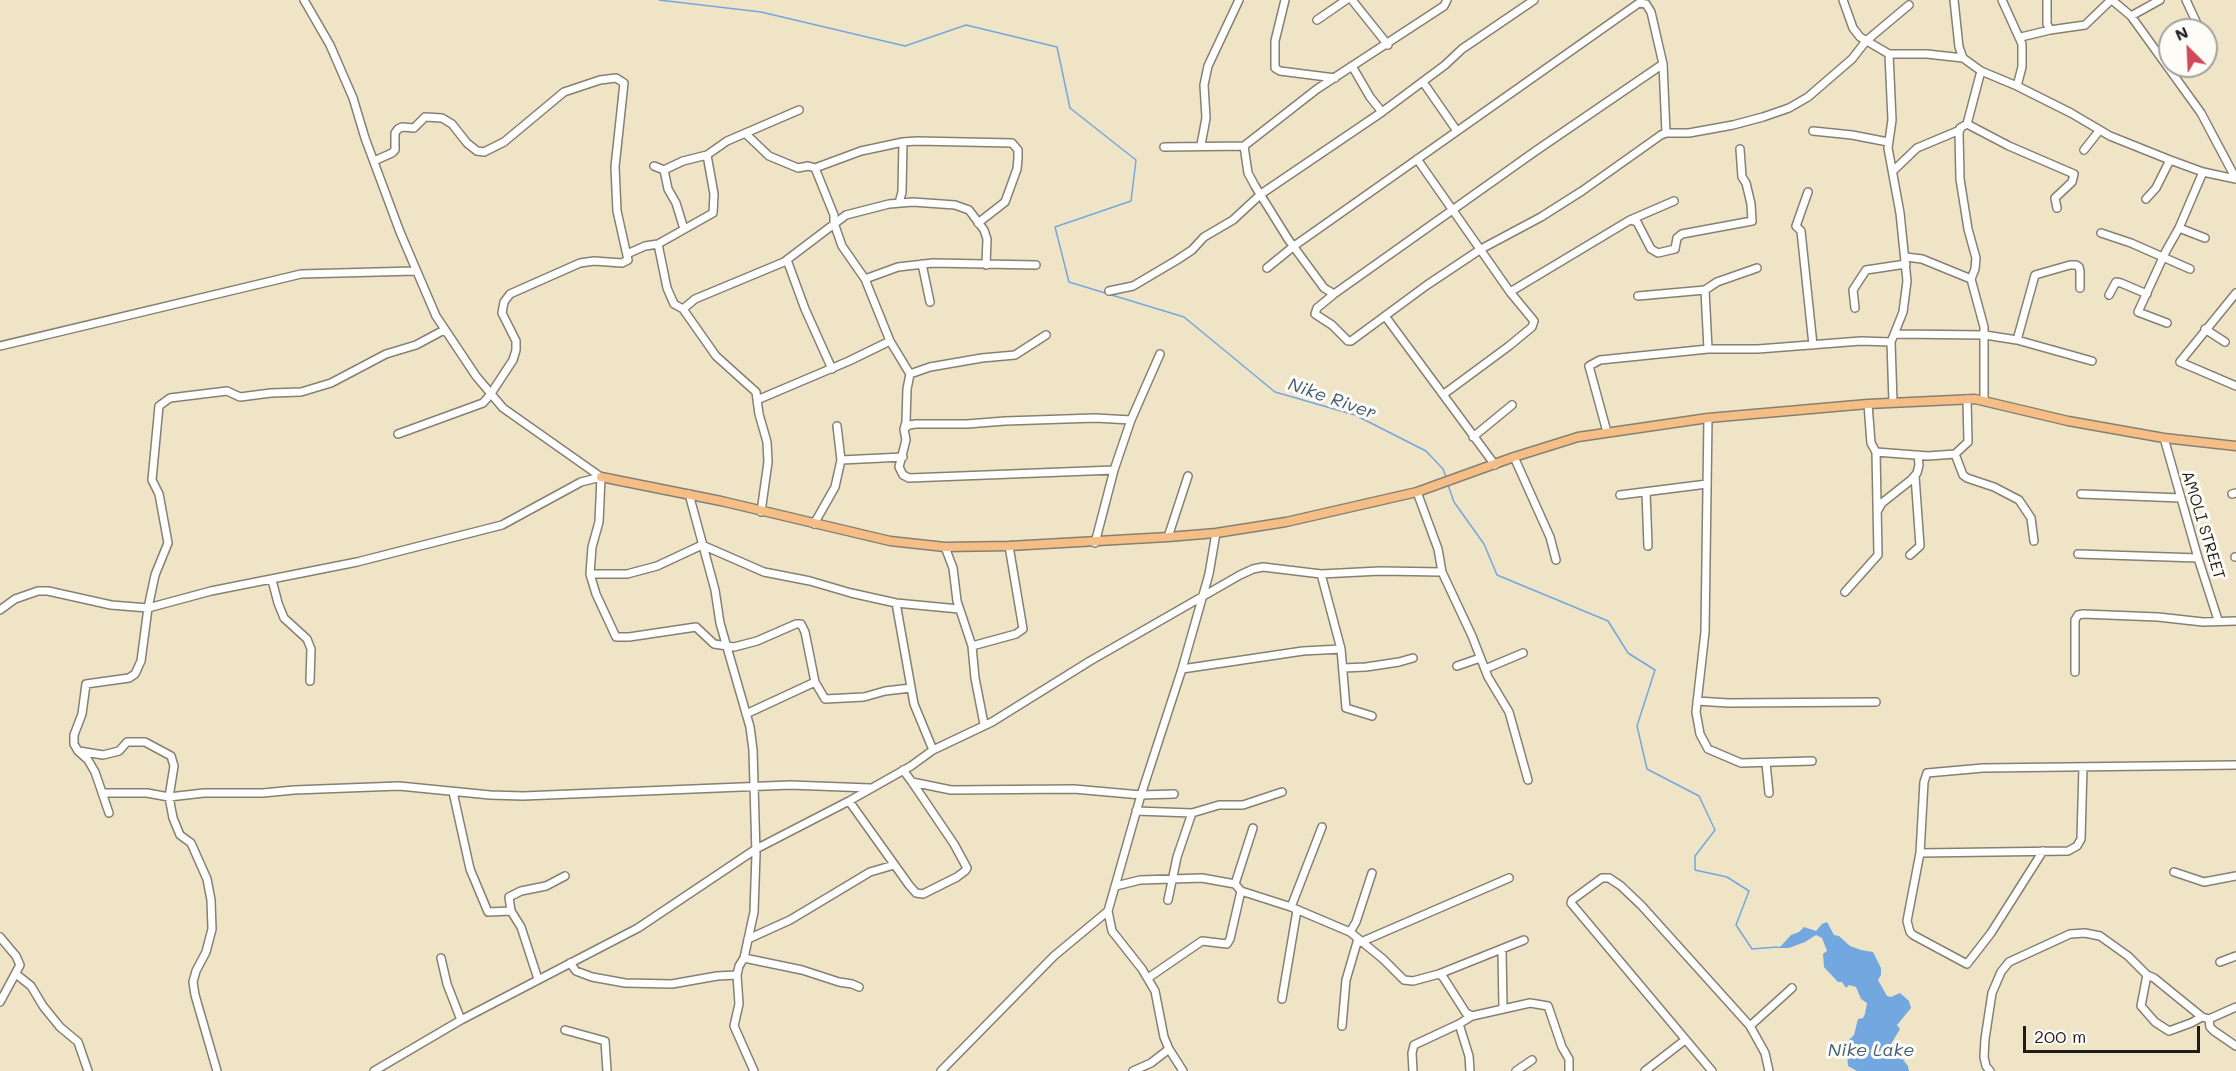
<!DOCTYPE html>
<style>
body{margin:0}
#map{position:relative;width:2236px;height:1071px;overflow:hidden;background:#f0e4c7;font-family:Mali,sans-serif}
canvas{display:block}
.north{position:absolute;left:2158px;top:18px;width:60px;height:60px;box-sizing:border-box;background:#fdfcf7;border:2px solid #a3a29f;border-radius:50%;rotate:336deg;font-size:16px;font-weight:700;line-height:24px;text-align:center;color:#1c1c1c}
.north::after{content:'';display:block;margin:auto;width:21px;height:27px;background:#d1495b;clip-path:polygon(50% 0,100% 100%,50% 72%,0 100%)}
.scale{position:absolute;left:2023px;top:1026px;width:177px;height:27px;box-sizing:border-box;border:3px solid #1c1c1c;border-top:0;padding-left:8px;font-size:18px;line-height:21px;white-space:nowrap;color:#1c1c1c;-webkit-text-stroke:4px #fdfcf7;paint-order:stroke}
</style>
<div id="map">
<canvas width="2236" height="1071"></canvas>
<div class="north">N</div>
<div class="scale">200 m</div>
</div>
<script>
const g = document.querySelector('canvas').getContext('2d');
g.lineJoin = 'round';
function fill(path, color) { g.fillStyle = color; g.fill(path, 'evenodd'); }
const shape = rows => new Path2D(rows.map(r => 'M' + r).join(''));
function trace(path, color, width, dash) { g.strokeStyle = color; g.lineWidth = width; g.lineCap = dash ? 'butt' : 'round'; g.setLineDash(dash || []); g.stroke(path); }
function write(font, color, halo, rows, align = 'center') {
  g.font = font + ' Mali,sans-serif'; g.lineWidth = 6; g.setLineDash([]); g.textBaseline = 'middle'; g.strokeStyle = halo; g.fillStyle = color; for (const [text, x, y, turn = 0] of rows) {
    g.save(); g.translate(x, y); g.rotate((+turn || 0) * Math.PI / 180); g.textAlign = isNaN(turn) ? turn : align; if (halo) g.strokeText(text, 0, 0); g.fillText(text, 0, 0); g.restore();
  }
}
fill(shape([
 [1827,922,1834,935,1839,936,1850,946,1861,950,1873,952,1881,968,1881,975,1878,980,1887,996,1891,997,1900,993,1909,1001,1911,1008,1897,1025,1900,1029,1891,1044,1908,1066,1909,1071,1857,1071,1848,1066,1847,1053,1836,1055,1833,1052,1832,1050,1836,1049,1839,1044,1847,1042,1854,1035,1858,1019,1863,1018,1865,1014,1867,1003,1861,999,1856,987,1849,985,1846,988,1842,982,1838,982,1824,967,1823,954,1827,951,1822,938,1816,935,1805,942,1789,948,1775,948,1781,946,1791,935,1799,932,1804,927,1816,931,1822,924]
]), '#73a7df');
trace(shape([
 [659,0,761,12,905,46,966,25,1057,47,1070,108,1136,160,1131,201,1055,227,1069,282,1184,317,1275,392,1355,415,1426,451,1443,469,1446,477],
 [1448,485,1454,502,1484,544,1497,575,1608,621,1628,653,1655,670,1637,726,1647,769,1699,796,1715,830,1695,856,1695,870,1727,877,1749,891,1736,925,1752,949,1777,947]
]), '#73a7df', 1.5);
const minor = shape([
 [304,0,330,45,353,98,365,138,400,232,436,316,476,376,503,408,601,477],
 [1285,0,1275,41,1275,68,1280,71,1335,78],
 [1352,0,1388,45],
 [1843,0,1853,28,1860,37,1889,54,1892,120,1888,148,1900,213,1907,281,1903,312,1891,342,1893,402],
 [1954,0,1959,47,1963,58],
 [2002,0,2022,44,2022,67,2017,86],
 [2112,0,2131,16,2160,0],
 [2186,0,2200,30],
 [2131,16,2201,113,2236,179],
 [1317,20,1346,0],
 [2050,30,2085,25,2111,0],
 [2021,37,2050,30,2047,24,2047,0],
 [1889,54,1927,54,1963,58,1981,71,2017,86,2071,113,2110,136,2170,160,2203,172,2236,179],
 [1663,64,1537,150,1334,294,1317,308,1315,314,1332,325,1348,341,1351,341,1427,285,1481,249,1541,217,1582,191,1661,135,1666,133,1689,133,1733,125,1763,117,1789,108,1808,97,1852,59,1866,41,1909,5],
 [1352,66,1370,97,1382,112],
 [1423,82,1457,131],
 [1967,124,2009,146,2074,174,2072,182,2055,198,2057,208],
 [1813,131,1852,135,1888,142],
 [746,134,769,156,798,168,808,166,815,168,861,151,903,142,917,141,1012,143,1018,150,1018,158,1017,169,1005,202,978,223],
 [1201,145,1206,118,1204,85,1208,66,1239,0],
 [1164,147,1244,146],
 [2084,150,2099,131],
 [1417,159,1510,292,1534,321,1532,327,1509,346,1444,394],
 [374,161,392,153,395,150,395,133,398,129,402,127,414,128,425,117,442,118,452,124,467,143,477,151,484,152,504,142,564,92,600,80,616,78,624,83,615,167,617,211,628,260,622,263,594,261,580,263,510,294,504,302,502,313,516,341,516,350,513,360,490,395,483,403,398,434],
 [654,166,664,170,683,161,707,155,727,141,799,110],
 [815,168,834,215,834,223,842,246,865,279,890,341,910,374,907,389,906,422,904,429],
 [664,170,668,189,676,203,684,229],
 [1893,171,1917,148,1960,130],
 [1808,192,1796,226,1801,231,1813,345],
 [2146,199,2156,188,2170,160],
 [899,203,902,192,903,142],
 [1630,220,1674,201],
 [2179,228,2205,238],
 [2101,233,2131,243,2190,269],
 [658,244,667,288,674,304,683,309,716,356,756,392,759,414,767,442,768,462,761,512],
 [627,254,645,246,658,244,713,213,714,194,707,155],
 [1906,257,1922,259,1971,279,1984,327,1984,400],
 [787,260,805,309,832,369],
 [922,264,930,302],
 [1267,268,1294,246,1639,3,1646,4,1651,12,1663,64,1666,133],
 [865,279,898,267,933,263,1036,265],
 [1971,279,1975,269,1976,258,1968,229,1960,179,1959,132,1960,128,1967,124,1981,71],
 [1705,290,1708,349],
 [1109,291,1133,286,1177,260,1192,250,1204,237,1233,220,1261,194,1382,112,1445,65,1462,49,1534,0],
 [1510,292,1630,220,1637,222,1651,249,1658,253,1675,249,1677,238,1682,234,1752,221,1751,204,1746,183,1742,177,1740,149],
 [2236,293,2180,362,2236,386],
 [1334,294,1324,288,1288,239,1255,186,1248,173,1244,146,1317,89,1444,6,1447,0],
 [2109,295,2116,282,2121,283,2147,294],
 [1638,296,1705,290,1717,282,1757,268],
 [1855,308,1853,290,1866,270,1906,264],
 [683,309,695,299,784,262,846,215,889,204,913,202,955,205,969,210,984,230,987,239,986,265],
 [1385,316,1495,465],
 [2167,323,2138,312,2166,251,2179,228,2203,172],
 [2205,329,2225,342],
 [1896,334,1985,335,2017,340,2092,361],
 [2017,340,2035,275,2070,265,2076,265,2079,267,2080,271,2080,288],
 [0,346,301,274,415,271],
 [910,374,930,367,982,358,1015,355,1046,335],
 [757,400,849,361,890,341],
 [1868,404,1871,443,1876,452,1928,456,1955,454,1968,442,1967,399],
 [1708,418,1705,632,1696,712,1700,734,1708,749,1741,763,1812,761],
 [1607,432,1589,366,1600,360,1708,349,1758,349,1861,341,1891,342],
 [1473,437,1512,405],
 [2164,438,2198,558,2218,620],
 [1955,454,1963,475,1967,478,1994,487,2019,500,2031,518,2034,541],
 [1514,457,1550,537,1556,560],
 [841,460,903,457],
 [1114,470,909,478,903,475,899,467,906,440,904,429,909,425,916,424,967,424,1005,421,1095,418,1131,420],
 [601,477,599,522,592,547,590,574,596,594,616,637,629,637,696,627,714,644,734,647,757,641,796,624,801,624,805,632,815,682,825,699,864,697,885,691,911,688],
 [1417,492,1438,549,1442,572,1472,636,1488,677,1509,712,1528,780],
 [1646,492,1648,546],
 [689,494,715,590,720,623,750,727,753,750,756,854,754,912,744,958,739,966,737,975,739,1004,734,1026,754,1071],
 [2081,494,2181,498],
 [2232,494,2236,493],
 [1620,495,1707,484],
 [1878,510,1882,503,1911,480,1917,473,1919,465,1918,455],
 [814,524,835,487,841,460,837,426],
 [1168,537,1188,476],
 [1095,543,1114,470,1131,420,1160,354],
 [945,547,953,568,957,601,972,646,975,678,984,724],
 [2078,554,2198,558],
 [1910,555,1920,546,1915,476],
 [2235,557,2236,557],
 [590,574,627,574,657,566,702,545,764,572,810,581,851,593,896,603,959,609],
 [1321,574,1341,649,1346,708,1372,716],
 [272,580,278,603,284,618,307,639,311,649,310,681],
 [1845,592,1878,555,1876,452],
 [896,603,914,704,933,750],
 [0,610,15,599,38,591,48,591,111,605,148,608,211,591,357,562,502,525,581,482,601,477],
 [972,646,1016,634,1023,629,1009,546],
 [1457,666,1480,658],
 [1343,668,1366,667,1399,662,1413,658],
 [1182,669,1303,651,1341,649],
 [1485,669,1523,653],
 [2075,672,2075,620,2078,615,2083,614,2158,617,2203,622,2236,621],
 [1697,701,1728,703,1876,702],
 [746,714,815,682],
 [79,751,103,755,119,751,127,742,145,742,171,756,174,766,169,797,173,818,180,835,191,843,207,879,211,900,212,929,206,952,196,971,193,982,195,995,217,1071],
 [1766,763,1769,793],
 [903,770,912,782,951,790,1074,789,1141,795,1174,794],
 [453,792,470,869,488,912,511,911,521,927,538,979],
 [102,793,147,793,169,797,204,793,263,793,294,790,399,786,490,795,523,796,790,785,870,788],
 [849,801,909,885,916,893,923,894,957,877,965,871,967,868,954,844,912,782],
 [1136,811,1192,813],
 [109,813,95,772,88,760,78,751,74,744,74,735,82,714,86,684,129,678,135,674,141,661,148,608,155,575,168,543,159,494,152,480,159,406,170,398,227,391,240,397,271,393,301,392,331,383,386,354,416,345,444,330],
 [2043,851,1991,933,1967,964,1913,935,1910,932,1907,921,1920,853,1924,782,1927,773,1983,768,2236,765],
 [1920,853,2068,851,2077,846,2081,839,2083,767],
 [2174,872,2204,882,2236,876],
 [1235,884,1253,828],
 [1116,886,1140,880,1202,878,1235,884,1241,891,1291,907,1350,932,1383,959,1404,980,1413,981,1439,974,1524,940],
 [1168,900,1177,857,1192,813,1219,805,1243,805,1282,792],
 [1291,907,1322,827],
 [511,911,509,897,521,891,546,886,565,876],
 [1108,911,1112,931,1142,969,1155,991,1164,1037,1169,1049,1183,1071],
 [1350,932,1356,922,1372,873],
 [0,937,16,956,20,965,0,1002],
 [748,939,790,920,870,872,894,865],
 [1361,942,1509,878],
 [1502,949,1503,1009],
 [441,958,447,984,461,1020],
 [744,958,802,970,839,982,852,984,859,987],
 [2220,962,2236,956],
 [570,963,576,971,592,977,625,983,672,984,717,976,737,975],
 [16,974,31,986,43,1006,60,1027,78,1042,88,1071],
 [1439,974,1443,977,1466,1013,1472,1016,1530,1003,1548,1006,1562,1047,1569,1059,1569,1071],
 [2147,975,2141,1006,2155,1022,2169,1031,2191,1023,2202,1017],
 [1148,978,1202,941,1227,944,1230,939,1241,891],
 [1282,999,1297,910],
 [2209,1019,2210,1027,2214,1031,2236,1046],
 [1342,1026,1346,980,1358,939],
 [1750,1026,1792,988],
 [565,1030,605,1041,607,1071],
 [374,1071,461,1020,638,928,756,849,849,801,911,766,933,750,992,722,1090,661,1240,575,1253,569,1263,567,1321,574,1380,571,1442,572],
 [941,1071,1054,956,1108,911,1141,795,1182,669,1209,574,1216,533],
 [1133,1071,1151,1063,1169,1049],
 [1413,1071,1412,1053,1414,1045,1459,1024],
 [1470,1071,1469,1056,1459,1024,1472,1016],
 [1516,1071,1532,1060],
 [1645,1071,1685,1040],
 [1712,1071,1571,903,1572,900,1602,878,1609,878,1621,886,1641,905,1750,1026,1765,1053,1769,1071],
 [1990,1071,1986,1066,1984,1057,1985,1039,1992,993,2001,972,2009,962,2070,934,2085,933,2100,936,2128,956,2147,975,2154,978,2202,1017,2209,1019,2236,1007]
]);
const major = shape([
 [601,477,721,501,890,541,945,547,1009,546,1168,537,1216,533,1286,522,1417,492,1514,457,1578,437,1708,418,1868,404,1975,399,2068,421,2164,438,2236,446]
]);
trace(minor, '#868072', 10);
trace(major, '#868072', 11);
trace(minor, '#fff', 7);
trace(major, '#f6be87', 8);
write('16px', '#1c1c1c', '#fdfcf7', [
 ["AMOLI STREET",2203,525,73]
]);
write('italic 18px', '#435b74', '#fdfcf7', [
 ["Nike River",1332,399,19],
 ["Nike Lake",1871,1050]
]);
</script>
